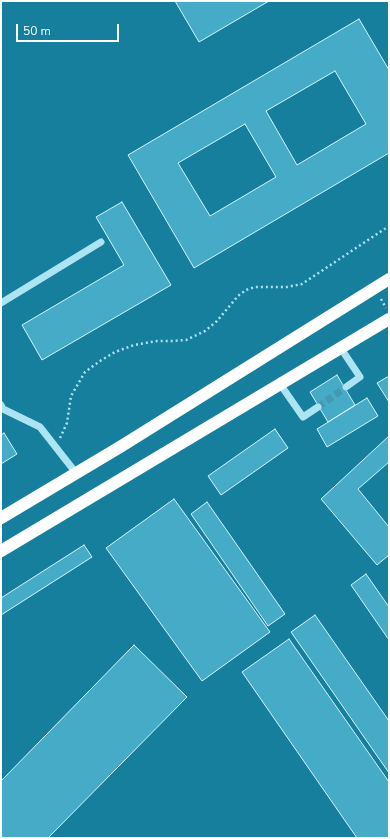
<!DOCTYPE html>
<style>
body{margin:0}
#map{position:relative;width:390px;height:839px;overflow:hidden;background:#157f9d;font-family:"Nunito Sans",sans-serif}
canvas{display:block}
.frame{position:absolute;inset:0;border:2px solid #fff;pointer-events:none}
.scale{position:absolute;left:16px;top:24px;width:103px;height:18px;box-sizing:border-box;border:2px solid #fff;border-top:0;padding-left:5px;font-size:12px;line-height:14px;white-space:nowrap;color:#fff;-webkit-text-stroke:3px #157f9d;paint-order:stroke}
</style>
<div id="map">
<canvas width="390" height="839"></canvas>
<div class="frame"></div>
<div class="scale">50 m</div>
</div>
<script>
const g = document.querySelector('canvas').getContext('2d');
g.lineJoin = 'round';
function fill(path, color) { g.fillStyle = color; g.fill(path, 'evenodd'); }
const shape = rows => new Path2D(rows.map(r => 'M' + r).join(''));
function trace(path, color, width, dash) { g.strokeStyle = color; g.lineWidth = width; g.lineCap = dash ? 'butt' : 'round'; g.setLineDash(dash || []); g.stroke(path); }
const building = shape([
 [175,1,269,1,199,42,175,1],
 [359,19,389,70,389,153,194,268,128,155,359,19],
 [335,71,366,124,297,165,266,111,335,71],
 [245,124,276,177,210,216,178,163,245,124],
 [122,202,171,285,42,360,22,325,124,265,96,217,122,202],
 [337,375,355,405,328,422,310,392,337,375],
 [389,376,389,402,377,383,389,376],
 [367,398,378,416,327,447,317,429,367,398],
 [275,429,288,448,221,495,208,476,275,429],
 [4,433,17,454,1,464,1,435,4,433],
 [389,436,389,462,358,489,389,527,389,555,377,565,321,499,389,436],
 [174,499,270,632,202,681,106,548,174,499],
 [207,502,285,614,268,626,191,514,207,502],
 [84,545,92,557,1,615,1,598,84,545],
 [366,574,389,607,389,640,351,585,366,574],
 [315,615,389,721,389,773,291,632,315,615],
 [289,639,389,782,389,838,357,838,242,672,289,639],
 [134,645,187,697,48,838,1,838,1,781,134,645]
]);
fill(building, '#46abc7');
trace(building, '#d4f5fd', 1);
trace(shape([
 [318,407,346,387]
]), '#4499b1', 7, [7, 3.5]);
trace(shape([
 [381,299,386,308],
 [60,438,67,423,71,396,85,372,100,361,115,352,134,345,157,341,171,341,186,340,205,331,217,321,238,296,246,290,255,287,287,287,302,284,389,226]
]), '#ace4f3', 2.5, [2, 3]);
trace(shape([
 [1,303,101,242],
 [340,347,360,377,346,387],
 [280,384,303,417,318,407],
 [1,405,3,409,40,427,76,473]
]), '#ace4f3', 7);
trace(shape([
 [1,518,120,447,389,279],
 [1,551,389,319]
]), '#fff', 12);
</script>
